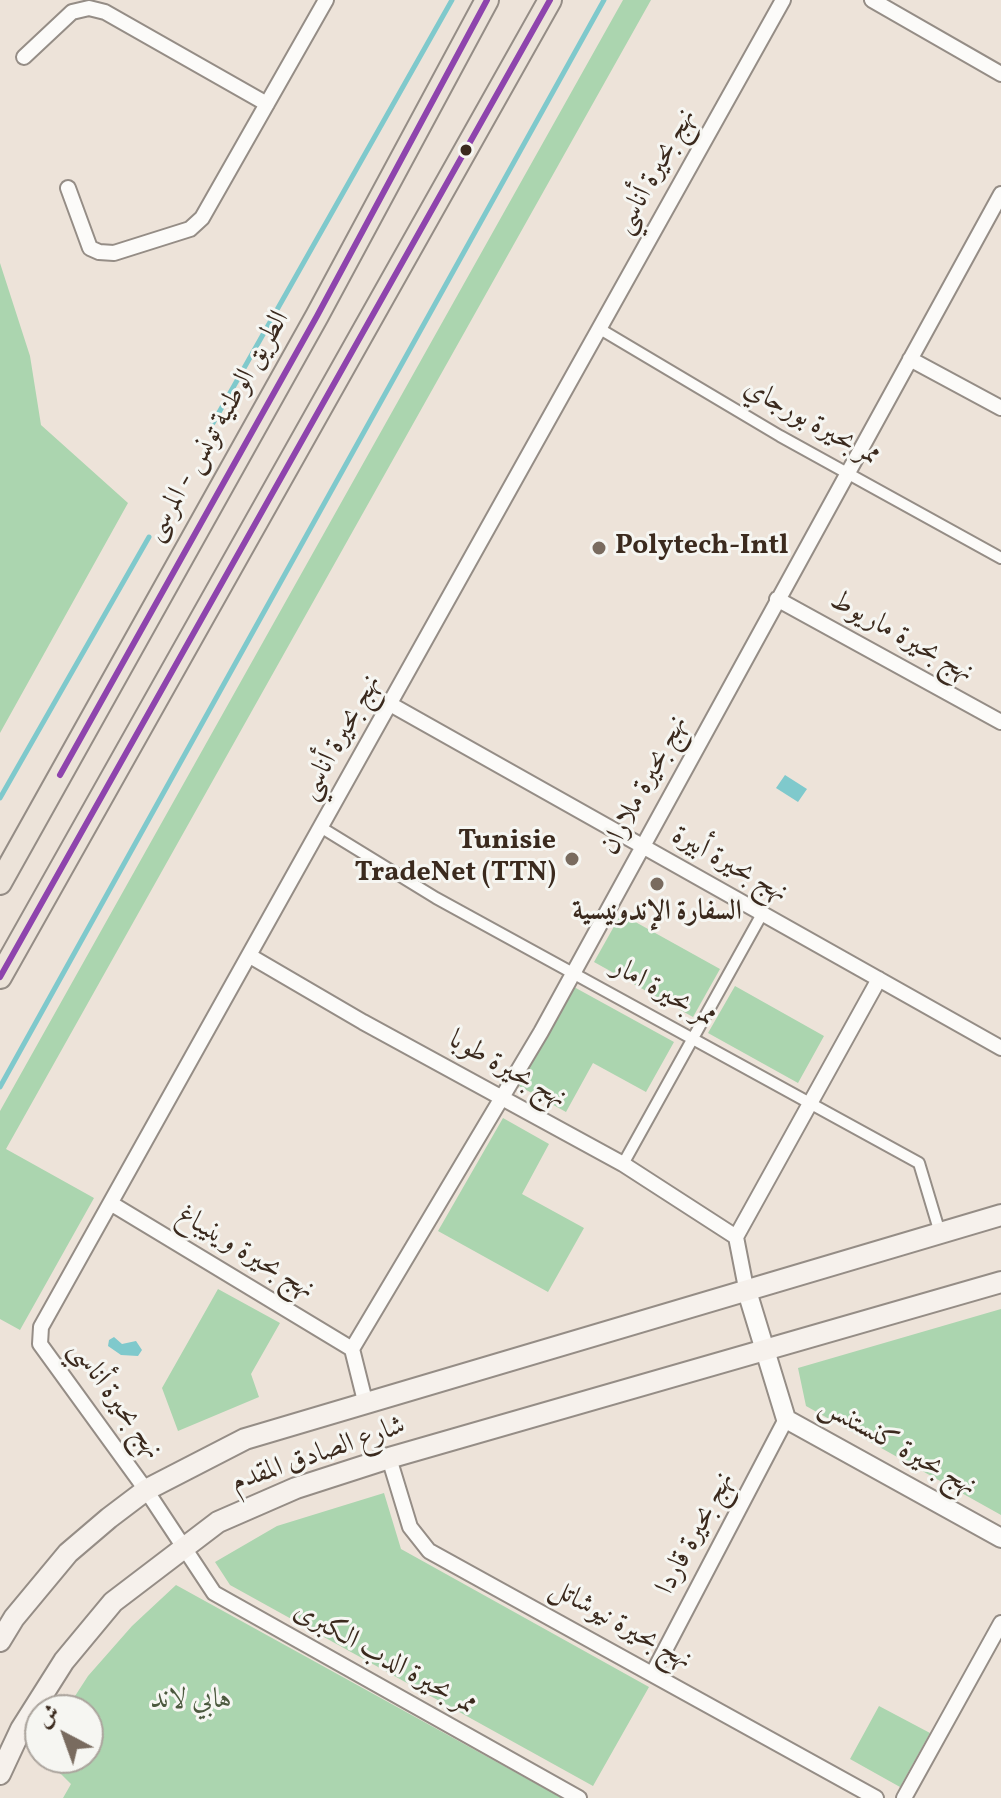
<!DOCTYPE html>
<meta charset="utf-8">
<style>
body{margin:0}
#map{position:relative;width:1001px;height:1798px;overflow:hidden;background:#ede3d9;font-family:Vollkorn,Amiri,serif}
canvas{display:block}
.north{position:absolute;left:24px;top:1694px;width:80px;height:80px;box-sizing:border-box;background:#f6f6f2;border:2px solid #aba49d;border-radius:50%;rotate:319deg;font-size:22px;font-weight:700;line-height:32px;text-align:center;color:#3b2a1e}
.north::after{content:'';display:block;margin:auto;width:28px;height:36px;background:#796b5f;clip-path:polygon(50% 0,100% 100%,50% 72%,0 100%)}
</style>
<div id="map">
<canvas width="1001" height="1798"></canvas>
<div class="north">ش</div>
</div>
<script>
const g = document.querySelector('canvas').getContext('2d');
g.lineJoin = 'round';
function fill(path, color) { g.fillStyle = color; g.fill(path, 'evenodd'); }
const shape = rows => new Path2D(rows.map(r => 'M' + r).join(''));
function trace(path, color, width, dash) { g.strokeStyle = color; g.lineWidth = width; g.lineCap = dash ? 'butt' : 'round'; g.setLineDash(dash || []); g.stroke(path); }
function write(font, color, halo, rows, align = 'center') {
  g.font = font + ' Vollkorn,Amiri,serif'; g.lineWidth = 6; g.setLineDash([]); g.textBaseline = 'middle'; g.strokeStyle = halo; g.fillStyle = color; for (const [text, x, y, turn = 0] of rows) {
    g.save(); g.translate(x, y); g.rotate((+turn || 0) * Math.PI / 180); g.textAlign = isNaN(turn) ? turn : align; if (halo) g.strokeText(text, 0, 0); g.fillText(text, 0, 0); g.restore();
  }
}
fill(shape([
 [623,0,651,0,6,1149,94,1198,20,1330,0,1319,0,1111],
 [0,263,30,356,41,425,128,503,0,733],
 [621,914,720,969,693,1017,594,962],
 [735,986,824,1036,798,1083,708,1033],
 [574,987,674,1042,646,1092,593,1063,566,1112,519,1086],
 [503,1118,549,1144,522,1194,584,1228,548,1292,438,1231],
 [218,1289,280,1323,251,1374,259,1397,178,1431,162,1388],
 [1001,1309,1001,1515,806,1406,798,1368],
 [384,1493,401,1549,649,1687,593,1786,230,1585,215,1562,277,1526],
 [176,1585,562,1798,63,1798,71,1784,58,1771,65,1758,88,1758,88,1710,66,1710,88,1676,132,1626],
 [879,1706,930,1733,900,1787,850,1759]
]), '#abd5af');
fill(shape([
 [785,775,807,789,798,802,776,788],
 [114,1337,122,1344,136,1341,142,1350,138,1356,121,1355,108,1346,109,1340]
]), '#7fc9cc');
trace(shape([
 [213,423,452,0],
 [0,798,149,537],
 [0,1087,604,0]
]), '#7fc9cc', 5);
const pedestrian = shape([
 [600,329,780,436,1001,558],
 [322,828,436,898,919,1163,940,1233],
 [623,1164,762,914]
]);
const minor = shape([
 [872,0,1001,74],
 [24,57,72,12,89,8,105,12,267,104],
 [68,188,90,248,99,252,114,253,190,229,202,218,326,0],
 [910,359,1001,408],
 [777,599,1001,722],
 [390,704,1001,1048],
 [250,956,363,1022,623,1164,736,1237,879,979],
 [112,1204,352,1349],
 [736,1237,746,1288],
 [365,1401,352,1349,541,1032,1001,194],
 [389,1458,410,1527,429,1551,876,1798],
 [653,1673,786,1419],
 [579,1798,214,1593,146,1490,40,1344,41,1327,783,0],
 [904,1798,1001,1623]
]);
const tertiary = shape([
 [746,1288,786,1419,1001,1538]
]);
const secondary = shape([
 [0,1641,14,1618,68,1553,109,1518,146,1490,245,1439,1001,1215],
 [0,1774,21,1729,64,1661,113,1602,218,1522,296,1488,389,1458,1001,1282]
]);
const trunk = shape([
 [0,883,317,316,487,0],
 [0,977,550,0]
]);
trace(pedestrian, '#958d86', 14);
trace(minor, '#958d86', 18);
trace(tertiary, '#958d86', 22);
trace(secondary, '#958d86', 24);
trace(trunk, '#958d86', 26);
trace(pedestrian, '#fcfbf9', 10);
trace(minor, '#fcfbf9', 14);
trace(tertiary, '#fcfbf9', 18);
trace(secondary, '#f6f1ec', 20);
trace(trunk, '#ece3d9', 22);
trace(shape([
 [60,775,317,316,487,0],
 [0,977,550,0]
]), '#8e44ad', 6);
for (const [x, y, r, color] of [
 [466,150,7,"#3b2a1e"],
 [599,548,8,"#796b5f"],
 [572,859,8,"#796b5f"],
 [657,884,8,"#796b5f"]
]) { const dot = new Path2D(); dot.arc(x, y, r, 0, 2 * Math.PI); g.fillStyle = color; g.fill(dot); trace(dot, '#f6f6f2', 3); }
write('28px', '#3b2a1e', '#f6f6f2', [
 ["نهج بحيرة أناسي",657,172,-61],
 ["ممر بحيرة بورجاي",811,424,29],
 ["الطريق الوطنية تونس - المرسى",219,427,-60],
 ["نهج بحيرة ماريوط",901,638,29],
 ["نهج بحيرة أناسي",342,738,-61],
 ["نهج بحيرة ملاران",646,786,-62],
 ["نهج بحيرة أبيرة",729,866,29],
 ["ممر بحيرة امار",663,994,29],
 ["نهج بحيرة طوبا",507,1071,29],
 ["نهج بحيرة وينيباغ",245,1254,31],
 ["نهج بحيرة أناسي",114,1401,54],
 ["نهج بحيرة كنستنس",897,1448,29],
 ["شارع الصادق المقدم",319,1456,-19],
 ["نهج بحيرة قاردا",697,1534,-62],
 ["نهج بحيرة نيوشاتل",620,1626,29],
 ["ممر بحيرة الدب الكبرى",384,1660,29]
]);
write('bold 28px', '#3b2a1e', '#f6f6f2', [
 ["Polytech-Intl",615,548],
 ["Tunisie",556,843,"right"],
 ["TradeNet (TTN)",556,875,"right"],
 ["السفارة الإندونيسية",657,914,"center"]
], 'left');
write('28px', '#4c5a3f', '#f6f6f2', [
 ["هابي لاند",191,1702]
]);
</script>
